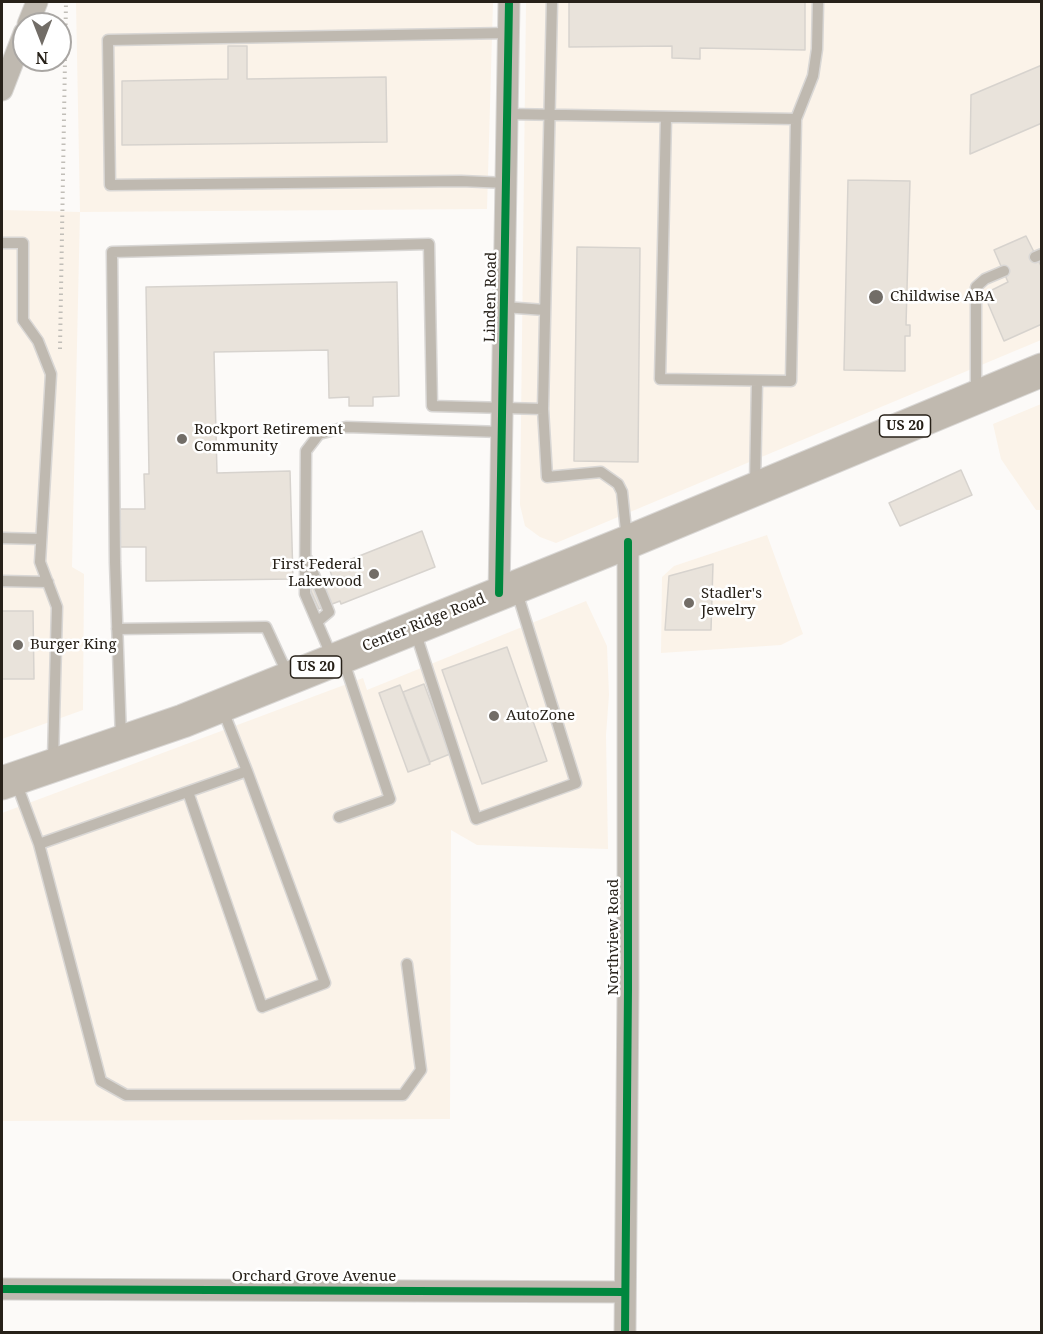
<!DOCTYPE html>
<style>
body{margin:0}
#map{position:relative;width:1043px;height:1334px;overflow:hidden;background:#fcfaf8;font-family:"Noto Serif",serif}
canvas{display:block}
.frame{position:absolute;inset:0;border:3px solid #272119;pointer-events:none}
.north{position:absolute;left:12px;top:12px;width:60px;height:60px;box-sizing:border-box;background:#fff;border:2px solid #a9a6a3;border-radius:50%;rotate:180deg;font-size:16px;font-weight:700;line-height:24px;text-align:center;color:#272119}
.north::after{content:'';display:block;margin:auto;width:21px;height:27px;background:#726d67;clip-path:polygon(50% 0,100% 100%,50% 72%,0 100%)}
</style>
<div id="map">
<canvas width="1043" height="1334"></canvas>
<div class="frame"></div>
<div class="north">N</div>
</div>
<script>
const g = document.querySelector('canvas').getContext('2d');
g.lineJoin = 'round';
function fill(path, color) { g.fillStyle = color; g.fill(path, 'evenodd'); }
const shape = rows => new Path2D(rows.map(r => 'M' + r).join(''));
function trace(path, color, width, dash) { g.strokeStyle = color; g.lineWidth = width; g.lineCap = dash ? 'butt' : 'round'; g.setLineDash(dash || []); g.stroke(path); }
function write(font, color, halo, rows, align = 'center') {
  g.font = font + ' "Noto Serif",serif'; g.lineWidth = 5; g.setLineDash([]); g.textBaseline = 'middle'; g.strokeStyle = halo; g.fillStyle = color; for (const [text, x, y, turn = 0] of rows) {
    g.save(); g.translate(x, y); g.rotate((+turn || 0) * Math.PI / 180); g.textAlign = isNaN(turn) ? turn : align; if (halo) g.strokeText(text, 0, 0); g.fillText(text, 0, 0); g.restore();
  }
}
fill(shape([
 [493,2,487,209,80,212,72,567,84,574,83,710,2,739,2,210,80,212,76,3],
 [526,2,1041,2,1041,340,556,543,540,537,525,526,520,505],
 [1041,404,1042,510,1036,510,1001,459,993,424],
 [767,535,803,634,781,645,661,653,662,577,674,566],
 [586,601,607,646,609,695,606,735,608,849,477,845,451,830,450,1119,2,1121,2,813,363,678,367,690]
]), '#fbf3e9');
const building = shape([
 [569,2,805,2,805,50,700,48,700,59,672,58,672,46,569,47,569,2],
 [228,46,247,46,247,79,386,77,387,142,122,145,122,81,228,79,228,46],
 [1042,65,1042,123,970,154,971,95,1042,65],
 [848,180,910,181,906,325,910,325,910,336,905,336,905,371,844,370,848,180],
 [1026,236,1042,268,1042,324,1004,341,984,294,1008,282,994,250,1026,236],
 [577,247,640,248,638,462,574,461,577,247],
 [397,282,399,396,373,397,373,406,349,406,349,397,329,398,328,350,214,352,217,473,290,471,293,579,146,581,146,547,119,547,118,509,145,509,144,474,149,474,146,287,397,282],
 [961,470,972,495,900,526,889,503,961,470],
 [422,531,435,567,341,604,340,601,319,609,310,589,333,579,329,568,422,531],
 [713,564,711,630,665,630,669,576,713,564],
 [2,611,33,611,34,679,2,679,2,611],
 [507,647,547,761,482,784,442,670,507,647],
 [424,684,450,754,430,762,403,692,424,684],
 [400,685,430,764,408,772,379,693,400,685]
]);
fill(building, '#e9e3db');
trace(building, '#d7d3ce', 1.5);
const lane = shape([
 [552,2,543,409,547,477,601,472,618,484,622,492,627,540],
 [507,114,796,119],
 [666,117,660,379,791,381,796,119,813,76,817,49,818,2],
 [507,183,461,181,110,185,108,40,508,33],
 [2,243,23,243,23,320,38,341,51,374,40,562,57,607,53,760],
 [1035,257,1042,254],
 [504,307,545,310],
 [976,393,976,287,985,279,1004,271],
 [755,485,757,381],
 [2,538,41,539],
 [308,560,329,612,317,622],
 [2,581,48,582],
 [117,629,266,627,288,675],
 [415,631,476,819,576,783,516,589],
 [332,657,305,594,306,451,319,434,346,427,502,432],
 [121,739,115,562,112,252,429,244,432,406,543,409],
 [16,782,39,844,247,771,222,708],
 [188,792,262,1007,325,983,247,771],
 [339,817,390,799,343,659],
 [39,844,101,1081,126,1095,403,1095,421,1070,407,964]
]);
const street = shape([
 [28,24,37,2],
 [2,90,24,33],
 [499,593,509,2],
 [2,1289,625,1292],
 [625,1332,628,989,628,542]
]);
const primary = shape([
 [2,783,183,721,628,542,1042,370]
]);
trace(lane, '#d9d7d5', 13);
trace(street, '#d9d7d5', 23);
trace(primary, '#d9d7d5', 35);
trace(shape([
 [60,349,66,2]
]), '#c1beb8', 4, [1.5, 4.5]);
trace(lane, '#bfb9b0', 10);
trace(street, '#bfb9b0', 21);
trace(primary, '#c0b9af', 33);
trace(shape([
 [499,593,509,2],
 [2,1289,625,1292],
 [625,1332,628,989,628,542]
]), '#00873e', 8);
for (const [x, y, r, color] of [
 [876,297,8,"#726d67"],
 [182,439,6,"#726d67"],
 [374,574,6,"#726d67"],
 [689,603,6,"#726d67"],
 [18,645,6,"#726d67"],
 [494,716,6,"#726d67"]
]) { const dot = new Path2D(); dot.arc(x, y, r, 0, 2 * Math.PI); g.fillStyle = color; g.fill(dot); trace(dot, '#fff', 2); }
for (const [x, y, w] of [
 [905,426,51],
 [316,667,51]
]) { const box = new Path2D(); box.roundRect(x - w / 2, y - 11, w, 22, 4.5); g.fillStyle = '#fff'; g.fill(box); trace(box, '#272119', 1.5); }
write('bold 14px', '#272119', null, [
 ["US 20",905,426],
 ["US 20",316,667]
]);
write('15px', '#272119', '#fff', [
 ["Linden Road",491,297,-89],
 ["Center Ridge Road",424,623,-22],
 ["Northview Road",614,937,-90],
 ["Orchard Grove Avenue",314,1277]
]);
write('15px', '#272119', '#fff', [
 ["Childwise ABA",890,297],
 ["Rockport Retirement",194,430],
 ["Community",194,447],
 ["First Federal",362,565,"right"],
 ["Lakewood",362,582,"right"],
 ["Stadler's",701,594],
 ["Jewelry",701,611],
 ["Burger King",30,645],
 ["AutoZone",506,716]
], 'left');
</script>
